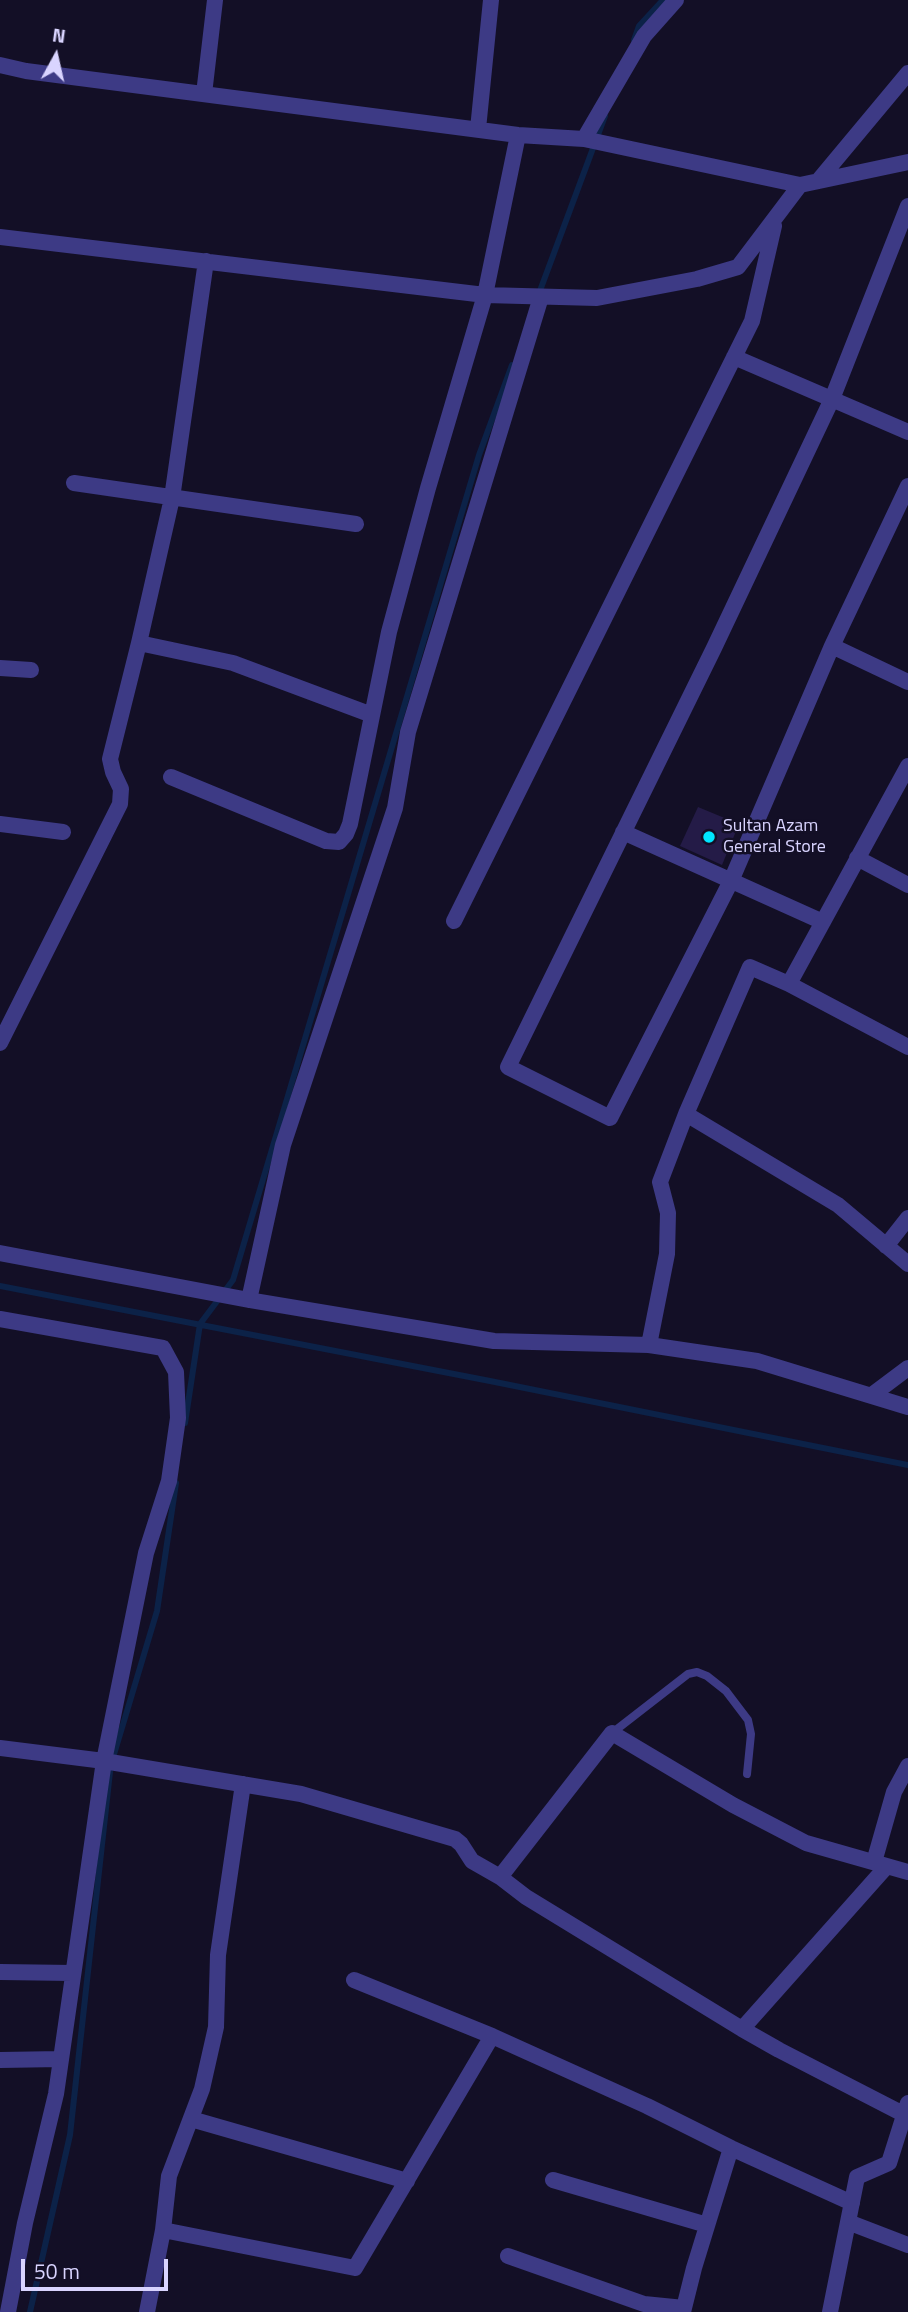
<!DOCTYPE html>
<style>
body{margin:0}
#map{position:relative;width:908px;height:2312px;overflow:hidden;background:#130f26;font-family:"Titillium Web",sans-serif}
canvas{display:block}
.north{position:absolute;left:21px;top:21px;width:70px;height:70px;-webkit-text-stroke:5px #130f26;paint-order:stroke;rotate:8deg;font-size:19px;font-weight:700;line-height:28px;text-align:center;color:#d9d4ff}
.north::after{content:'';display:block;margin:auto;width:24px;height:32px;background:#d9d4ff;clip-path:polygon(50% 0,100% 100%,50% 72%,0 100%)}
.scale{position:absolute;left:21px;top:2259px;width:147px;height:32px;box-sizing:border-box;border:4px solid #d9d4ff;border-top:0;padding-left:9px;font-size:21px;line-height:24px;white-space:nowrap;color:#d9d4ff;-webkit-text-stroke:5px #130f26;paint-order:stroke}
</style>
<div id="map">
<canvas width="908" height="2312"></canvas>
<div class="north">N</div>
<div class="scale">50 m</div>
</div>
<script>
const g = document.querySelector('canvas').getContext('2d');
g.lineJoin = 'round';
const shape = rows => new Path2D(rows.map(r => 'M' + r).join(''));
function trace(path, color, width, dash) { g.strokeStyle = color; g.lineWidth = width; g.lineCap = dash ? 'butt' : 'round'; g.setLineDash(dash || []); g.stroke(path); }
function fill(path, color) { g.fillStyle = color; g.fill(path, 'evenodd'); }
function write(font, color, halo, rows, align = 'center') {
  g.font = font + ' "Titillium Web",sans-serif'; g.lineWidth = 5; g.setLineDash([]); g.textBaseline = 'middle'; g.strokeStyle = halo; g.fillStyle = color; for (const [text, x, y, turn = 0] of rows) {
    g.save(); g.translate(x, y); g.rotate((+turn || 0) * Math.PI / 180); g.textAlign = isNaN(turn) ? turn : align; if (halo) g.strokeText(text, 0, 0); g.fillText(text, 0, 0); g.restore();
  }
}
trace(shape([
 [634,40,639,26,663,0],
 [538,296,605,116],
 [0,1286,490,1381,908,1465],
 [185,1423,200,1324,233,1280,479,455,512,365],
 [112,1761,157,1611,176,1483],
 [30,2312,70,2135,110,1772]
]), '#0c2248', 6);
fill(shape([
 [698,807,739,824,722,865,680,846]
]), '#241b47');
trace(shape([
 [612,1733,688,1674,697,1672,707,1676,726,1691,748,1720,751,1734,747,1774]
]), '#3d3a85', 8);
trace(shape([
 [0,65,26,71,518,135,584,139,800,185,908,162],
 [204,94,215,0],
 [478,129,491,0],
 [584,139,644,36,676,0],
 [818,181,908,73],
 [908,206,832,399,714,648,508,1067,610,1118,731,881,832,646,908,486],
 [0,237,485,295,597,298,697,279,738,267,800,185],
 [734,357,908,432],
 [74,483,356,524],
 [139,643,233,663,372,715],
 [832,646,908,682],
 [0,668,31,670],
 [171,777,326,841,339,842,346,834,350,824,389,632,428,488,485,295,518,135],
 [0,824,63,832],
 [623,832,823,922],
 [857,858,908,885],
 [454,921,752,321,774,226],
 [789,984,908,1047],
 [0,1043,120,804,121,789,113,772,110,759,139,643,172,498,206,261],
 [686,1114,838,1205,908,1264],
 [886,1246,908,1218],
 [0,1253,249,1300,494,1341,649,1345,757,1361,908,1407],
 [249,1300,283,1145,395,808,408,732,541,297],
 [0,1319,163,1348,176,1372,178,1418,169,1481,146,1553,104,1761,56,2094,25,2223,8,2312],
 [649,1345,667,1254,668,1213,660,1182,686,1114,750,967,789,984,908,766],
 [872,1395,908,1368],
 [0,1748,104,1761,301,1794,455,1839,461,1844,472,1861,500,1877,612,1733,733,1805,806,1843,908,1872],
 [874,1862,894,1792,908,1766],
 [500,1877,526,1897,742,2029,779,2050,905,2115],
 [0,1972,73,1973],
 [354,1980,492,2036,647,2106,731,2148],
 [742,2029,887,1866],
 [0,2060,61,2059],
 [191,2119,407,2181],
 [553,2180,707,2225],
 [848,2222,908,2245],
 [163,2230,169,2176,202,2089,216,2027,218,1955,243,1784],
 [508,2256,644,2304,684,2308],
 [147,2312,163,2230,355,2268,492,2036],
 [683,2312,694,2268,731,2148,852,2203],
 [830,2312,857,2177,889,2163,908,2103]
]), '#3d3a85', 16);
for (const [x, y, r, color] of [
 [709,837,7,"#00e5ff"]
]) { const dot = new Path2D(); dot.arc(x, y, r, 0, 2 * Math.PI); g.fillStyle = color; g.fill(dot); trace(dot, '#130f26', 2.5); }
write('18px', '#d9d4ff', '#130f26', [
 ["Sultan Azam",723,827],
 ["General Store",723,848]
], 'left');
</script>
